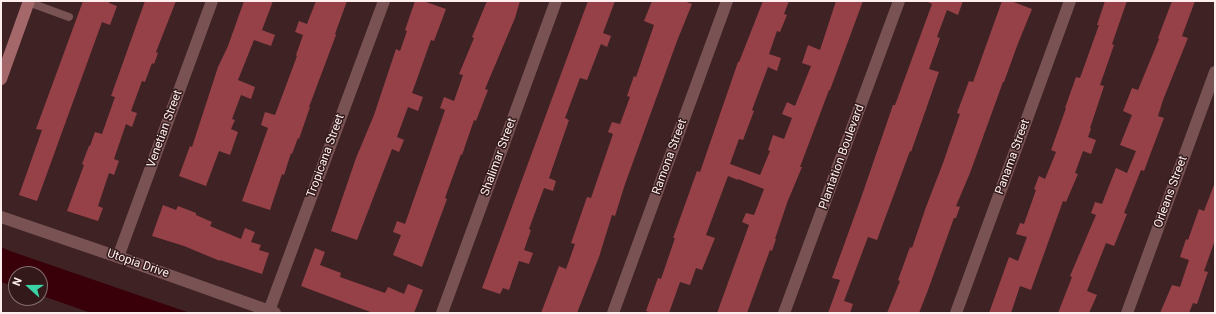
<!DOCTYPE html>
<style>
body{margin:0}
#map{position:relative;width:1216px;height:314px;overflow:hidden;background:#3e2224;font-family:Roboto,sans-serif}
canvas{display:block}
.frame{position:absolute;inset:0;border:2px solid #feeeee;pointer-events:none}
.north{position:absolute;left:8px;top:266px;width:40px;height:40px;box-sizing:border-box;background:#33191a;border:1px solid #846e6f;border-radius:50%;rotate:291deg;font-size:11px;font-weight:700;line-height:16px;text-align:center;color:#feeeee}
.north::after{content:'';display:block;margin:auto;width:14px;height:18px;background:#3ad4a5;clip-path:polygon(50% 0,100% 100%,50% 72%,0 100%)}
</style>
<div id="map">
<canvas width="1216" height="314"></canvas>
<div class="frame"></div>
<div class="north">N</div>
</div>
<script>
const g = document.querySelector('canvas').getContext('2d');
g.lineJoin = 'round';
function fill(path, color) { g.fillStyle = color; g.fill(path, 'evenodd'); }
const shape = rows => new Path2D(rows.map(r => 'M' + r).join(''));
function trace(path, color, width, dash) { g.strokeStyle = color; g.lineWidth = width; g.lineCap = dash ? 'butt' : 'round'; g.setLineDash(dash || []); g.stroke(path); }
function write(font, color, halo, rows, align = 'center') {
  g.font = font + ' Roboto,sans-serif'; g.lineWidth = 3; g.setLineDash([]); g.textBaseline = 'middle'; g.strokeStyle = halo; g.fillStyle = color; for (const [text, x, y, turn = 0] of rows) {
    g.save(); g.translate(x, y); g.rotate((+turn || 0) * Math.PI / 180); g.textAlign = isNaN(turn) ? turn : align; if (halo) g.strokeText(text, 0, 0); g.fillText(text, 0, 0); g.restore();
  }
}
fill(shape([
 [1,247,10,251,190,313,91,313,40,295,40,274,16,274,16,287,1,282]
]), '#3a0009');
fill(shape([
 [83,1,110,1,109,3,117,6,110,25,102,22,37,201,19,195,42,130,36,129],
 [145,1,176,1,156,52,158,53,154,64,152,63,145,82,142,81,131,111,137,113,132,127,126,124,114,159,119,161,114,175,109,173,98,206,103,208,98,221,67,211,84,165,82,164,89,146,90,146,95,132,102,134,115,97,111,96],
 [244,1,273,1,262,30,275,35,271,46,254,40,238,80,255,87,251,99,241,95,232,119,235,120,231,129,238,132,230,155,219,151,206,186,179,176,190,146,192,147,218,67,228,46],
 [316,1,347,1,335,34,336,35,309,107,310,107,299,139,298,138,292,154,291,153,284,175,282,174,270,210,242,201,268,128,261,125,265,112,275,115,297,56,296,55,303,35,295,32,299,21,307,24],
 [415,1,423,1,446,9,434,41,431,40,412,93,423,97,418,111,408,107,397,137,404,140,399,152,392,149,357,240,331,231,356,158,374,115,396,49,400,51,407,31,405,30],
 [487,1,520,1,515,18,485,89,488,90,476,121,474,120,462,155,461,154,445,198,447,199,422,267,393,255,401,235,393,232,397,221,405,224,445,110,440,108,444,97,454,101,463,75,459,74,474,38,472,37],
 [588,1,615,1,603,33,611,36,607,47,601,44,587,80,580,78,565,118,569,120,549,178,556,181,553,191,544,188,529,229,531,230,524,250,533,253,529,264,519,261,509,290,503,288,500,294,482,288],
 [652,1,684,1,692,4,677,41,625,184,615,216,612,215,599,257,577,313,541,313,559,266,566,269,575,244,571,243,587,197,591,198,613,134,608,132,612,122,620,124,630,97,627,96,634,76,636,77,654,25,644,21],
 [763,1,789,1,784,14,787,15,780,32,777,31,769,54,781,58,777,71,768,67,752,110,754,111,743,140,739,139,730,164,760,175,770,151,768,150,773,135,784,139,792,118,782,114,787,102,795,106,811,66,802,63,808,45,820,50,836,1,863,1,830,90,829,90,817,122,800,167,802,167,787,203,775,239,776,239,772,251,770,250,747,313,717,313,749,225,742,222,746,213,754,215,764,189,738,179,738,180,728,176,706,235,715,238,702,270,696,268,690,285,680,282,669,313,652,313,646,311,658,278,661,279,675,238,673,238,697,171,700,172,738,62,739,62],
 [926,1,963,1,958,15,947,10,937,37,940,38,929,69,939,72,911,152,910,151,877,240,868,237,844,301,853,304,850,313,828,313,840,280,832,278,861,198,893,105,895,105,932,4],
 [1002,1,1011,1,1032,9,1017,46,1004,82,1003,82,970,173,956,206,960,207,956,218,954,218,928,290,919,313,887,313,900,281,898,280,910,247,912,248,926,207,943,163,960,114,957,113,969,81,973,82],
 [1105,1,1127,1,1112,44,1114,45,1100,85,1104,86,1090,128,1091,129,1088,137,1096,140,1091,154,1083,151,1075,173,1078,174,1066,202,1063,201,1031,290,1020,286,1011,313,989,313,1009,257,1018,261,1027,237,1016,234,1020,223,1024,224,1036,190,1034,189,1039,176,1045,179,1056,152,1051,150,1066,108,1065,108,1076,77,1080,78,1099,25,1097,25],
 [1172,1,1195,1,1182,36,1188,38,1163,100,1158,116,1164,118,1156,139,1144,171,1141,170,1124,213,1127,214,1114,246,1106,243,1087,291,1097,295,1089,313,1058,313,1072,277,1070,276,1096,215,1091,213,1095,202,1102,204,1116,168,1127,173,1136,151,1120,145,1132,115,1123,111,1132,88,1138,90,1159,39,1158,38],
 [1214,185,1215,185,1215,240,1204,271,1208,272,1197,304,1193,303,1189,313,1160,313,1172,285,1180,287,1189,260,1180,257,1186,239,1188,240,1199,209,1204,211],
 [163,205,176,210,178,206,196,213,196,215,212,222,210,226,241,239,245,228,255,232,251,242,261,245,259,250,269,253,262,274,220,260,220,261,184,246,152,236],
 [315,248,325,252,320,265,341,273,340,277,385,293,388,287,404,294,408,284,423,290,414,313,373,313,301,286]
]), '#964148');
trace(shape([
 [28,2,69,17]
]), '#795354', 8);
trace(shape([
 [1,217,118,257,275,313],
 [118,257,212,1],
 [269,311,384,1],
 [442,313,556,1],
 [613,313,727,1],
 [784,313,899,1],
 [956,313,1070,1],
 [1127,313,1215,72]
]), '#795354', 12);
trace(shape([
 [1,79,29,1]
]), '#a4686a', 12);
write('12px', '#feeeee', '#33191a', [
 ["Venetian Street",165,129,-70],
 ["Tropicana Street",326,156,-70],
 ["Shalimar Street",499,157,-70],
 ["Ramona Street",670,157,-70],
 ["Plantation Boulevard",842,157,-70],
 ["Panama Street",1013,157,-70],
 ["Orleans Street",1171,192,-70],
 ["Utopia Drive",138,264,19]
]);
</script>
